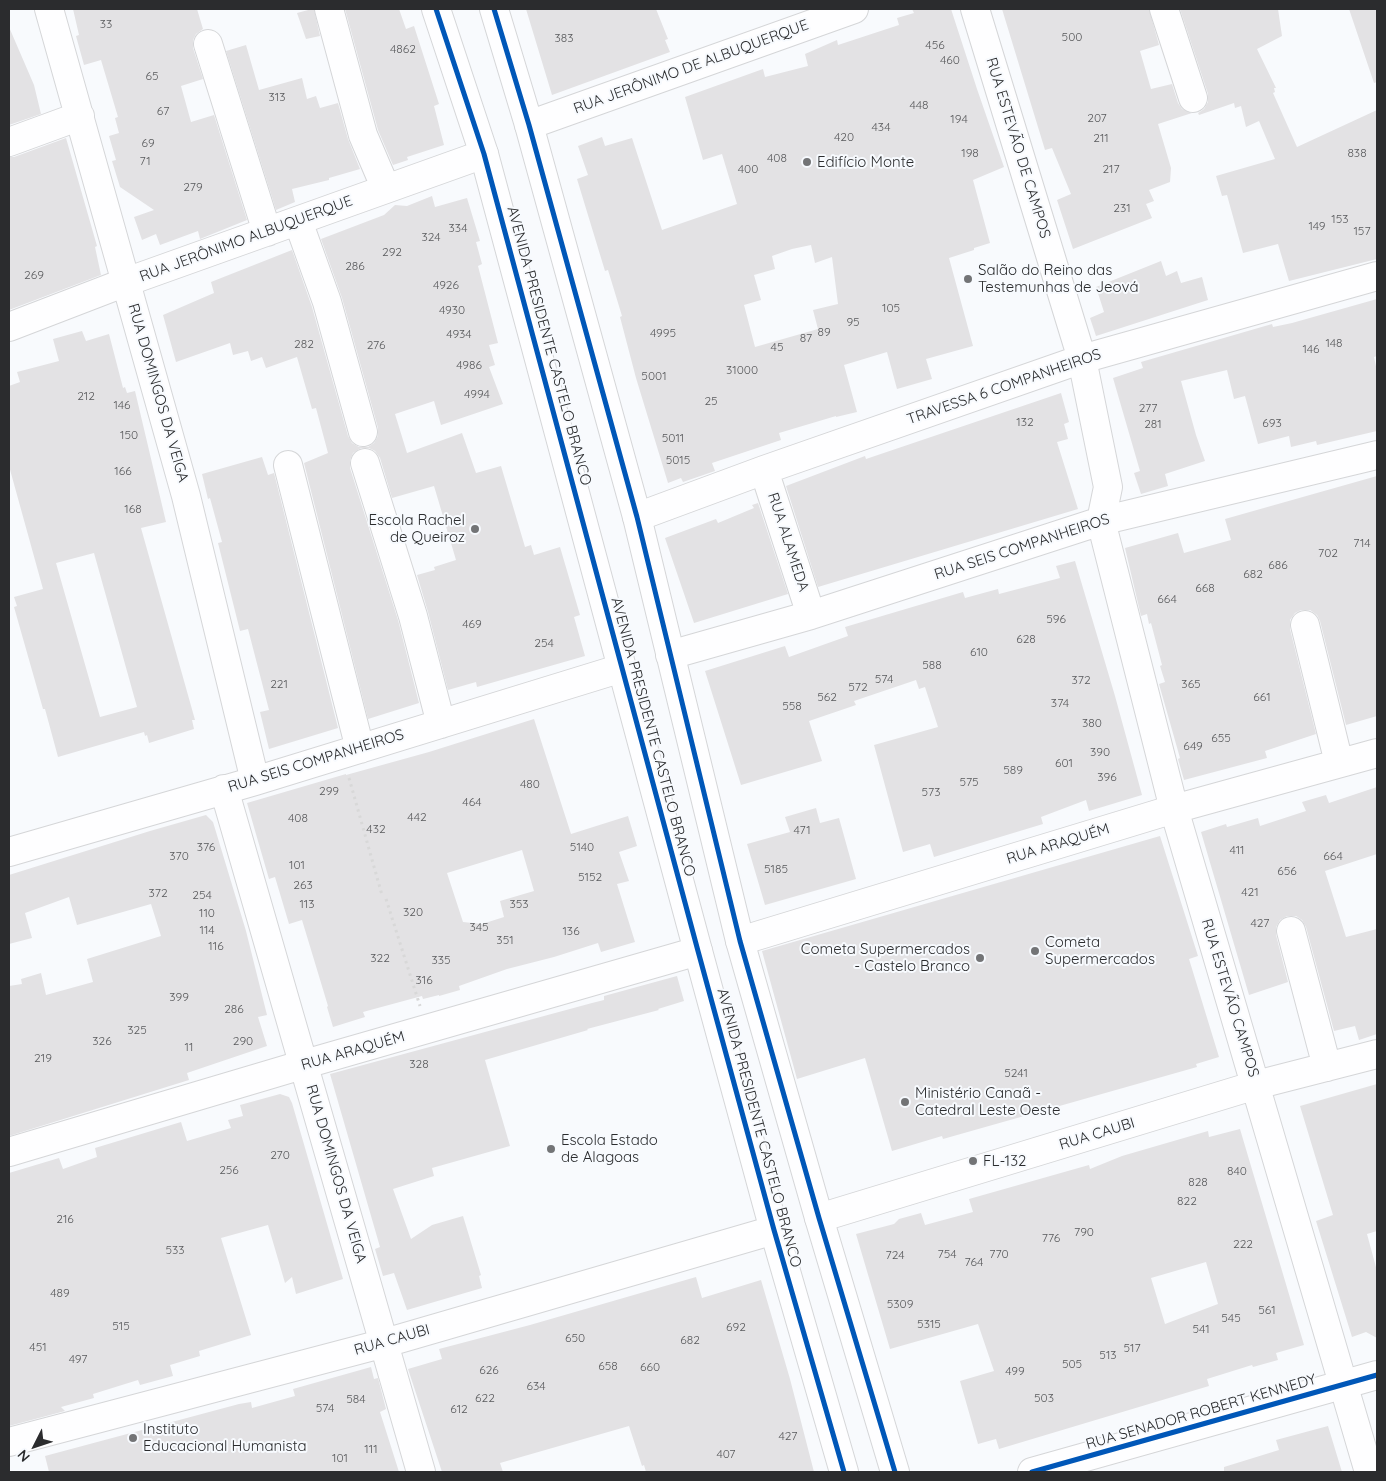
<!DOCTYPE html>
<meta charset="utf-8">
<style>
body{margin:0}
#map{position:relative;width:1386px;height:1481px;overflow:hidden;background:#f8fafd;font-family:Quicksand,sans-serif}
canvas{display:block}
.frame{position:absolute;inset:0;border:10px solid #2b2c2e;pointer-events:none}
.north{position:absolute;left:10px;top:1421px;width:50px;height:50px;-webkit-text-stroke:4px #f7fafe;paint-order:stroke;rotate:229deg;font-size:14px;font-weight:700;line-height:20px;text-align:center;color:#2b2c2e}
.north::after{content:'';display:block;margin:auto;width:18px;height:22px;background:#2b2c2e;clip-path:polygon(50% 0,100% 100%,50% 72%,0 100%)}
</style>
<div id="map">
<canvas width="1386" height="1481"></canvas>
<div class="frame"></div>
<div class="north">N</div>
</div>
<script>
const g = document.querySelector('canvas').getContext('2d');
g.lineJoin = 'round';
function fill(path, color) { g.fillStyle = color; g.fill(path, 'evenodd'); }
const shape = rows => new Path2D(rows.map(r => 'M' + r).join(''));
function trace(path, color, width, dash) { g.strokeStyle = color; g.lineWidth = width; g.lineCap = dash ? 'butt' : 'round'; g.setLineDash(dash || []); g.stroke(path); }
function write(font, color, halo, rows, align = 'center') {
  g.font = font + ' Quicksand,sans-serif'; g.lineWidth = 4; g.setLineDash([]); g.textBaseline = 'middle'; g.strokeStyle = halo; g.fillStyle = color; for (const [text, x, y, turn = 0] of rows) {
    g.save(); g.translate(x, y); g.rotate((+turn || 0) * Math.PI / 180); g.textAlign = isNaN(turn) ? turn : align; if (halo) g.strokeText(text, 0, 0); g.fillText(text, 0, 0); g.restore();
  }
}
fill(shape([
 [73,9,197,9,203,29,196,34,193,40,193,48,203,79,181,86,191,122,214,115,247,220,200,239,198,231,160,245,156,234,142,240,134,217,154,210,120,187,112,161,116,160,109,136,119,133,115,118,118,117,101,60,84,65,76,36,79,35],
 [312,9,314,9,320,36,306,39,297,13],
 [345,9,399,9,406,29,414,26,439,104,434,106,444,145,407,157,408,160,393,165,378,130],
 [526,9,656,9,668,39,665,40,670,52,552,95],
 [912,9,951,9,977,89,1004,167,973,180,990,243,974,248,974,250,949,258,973,346,926,359,932,379,897,389,887,352,844,365,857,412,836,417,836,416,779,433,781,440,712,463,715,471,683,482,681,478,668,483,636,378,620,317,622,316,608,270,605,271,577,179,588,175,578,146,602,137,605,146,632,138,662,230,737,204,722,154,703,160,685,97,763,69,765,77,808,66,805,54,837,40,838,45,899,25,897,18,914,13],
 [811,245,815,263,832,257,838,304,813,310,818,329,755,347,744,305,761,300,754,275,775,269,772,256,792,249],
 [1002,9,1149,9,1159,45,1140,51,1151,89,1172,84,1178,103,1182,109,1192,113,1158,124,1171,168,1170,182,1149,190,1154,201,1146,204,1152,218,1073,249,1057,200,1071,194,1052,148,1045,150],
 [1180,9,1278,9,1282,36,1257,49,1276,88,1274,88,1275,92,1273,93,1297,147,1377,110,1377,259,1289,281,1278,244,1243,253,1227,195,1222,196,1216,176,1275,159,1259,121,1246,127,1241,106,1235,108,1234,103,1199,115,1198,113,1204,109,1208,102,1208,94],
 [1349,9,1377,9,1377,82,1374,83],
 [9,27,34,85,41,114,9,125],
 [246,45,259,90,302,78,307,99,316,96,320,108,338,103,348,139,360,169,329,178,329,180,292,189,295,202,276,210,226,51],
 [66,138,97,246,95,247,101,275,9,310,9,157,14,157],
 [432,196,435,207,467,198,480,241,476,242,482,264,478,266,498,343,489,345,495,365,489,367,503,404,441,425,434,401,395,414,407,453,462,433,476,473,501,466,525,547,531,545,534,555,560,547,580,615,574,617,585,656,477,687,476,682,448,690,428,612,417,575,435,570,434,567,456,560,434,486,392,498,380,458,375,451,369,448,361,448,353,453,350,460,350,468,398,620,419,703,368,719,304,463,328,453,316,408,312,409,297,357,266,368,262,357,251,361,248,351,233,355,230,343,176,362,163,315,214,293,211,282,292,250,312,307,348,436,352,443,359,447,368,447,374,443,378,436,378,428,342,298,321,239,384,215,395,205,407,206],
 [1161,261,1166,276,1177,271,1181,283,1202,277,1208,300,1096,336,1090,318,1104,312,1096,287],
 [1377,299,1377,356,1374,357,1377,371,1377,431,1317,445,1316,441,1291,447,1289,436,1258,444,1245,396,1234,399,1227,370,1181,381,1196,435,1205,461,1165,474,1168,486,1141,494,1134,473,1140,471,1113,378,1143,368,1141,362,1272,324,1273,327,1292,323],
 [82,331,86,341,109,334,123,388,125,387,127,393,135,391,166,522,141,528,195,720,192,720,194,729,149,743,147,735,145,736,144,732,58,757,45,709,43,709,14,607,17,606,14,597,43,589,9,466,9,386,20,382,17,372,59,361,53,339],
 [94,553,137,707,100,717,56,563],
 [1061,393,1069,422,1064,424,1068,439,1057,442,1078,509,818,587,786,486,865,456,866,459],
 [262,457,268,475,274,473,338,728,269,749,260,712,269,710,248,629,240,631,218,543,222,542,210,498,208,499,202,474],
 [1377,476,1377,716,1346,725,1320,621,1317,615,1310,610,1301,610,1295,613,1290,620,1290,629,1316,734,1265,751,1267,758,1184,780,1178,759,1180,758,1159,684,1165,682,1160,666,1162,665,1151,623,1149,624,1147,614,1141,616,1125,548,1178,533,1184,553,1231,540,1225,519],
 [758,503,788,594,694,623,665,538,716,519,718,523,754,508,752,505],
 [1075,561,1115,696,1142,795,1089,811,1086,800,1041,817,1043,824,934,857,930,844,903,852,874,745,938,727,925,687,919,689,916,680,854,701,856,705,809,721,822,761,741,785,705,671,785,646,789,657,848,636,845,627,963,592,965,598,998,589,999,594,1060,578,1056,566],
 [534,719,571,834,628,816,637,846,619,852,629,881,617,884,635,942,601,952,598,943,554,957,507,969,459,986,460,990,439,996,439,995,423,999,422,996,363,1012,365,1017,333,1027,327,1007,328,1006,302,920,289,924,275,877,269,879,247,803,346,774,346,775,429,752],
 [522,850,534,891,500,901,504,917,482,924,463,922,447,873],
 [1377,787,1377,854,1325,871,1346,937,1377,929,1377,1034,1359,1040,1355,1026,1334,1031,1306,927,1302,920,1296,916,1287,916,1280,920,1276,927,1276,935,1288,982,1249,995,1201,832,1226,824,1227,827,1258,818,1260,826,1306,811,1302,802,1326,795,1329,803],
 [816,808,820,823,839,818,856,879,765,905,747,844,790,832,785,817],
 [206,815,213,822,246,931,267,1015,258,1017,267,1046,187,1073,189,1080,9,1136,9,986,22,984,21,979,41,973,46,995,93,982,87,959,161,936,151,904,77,925,69,897,25,913,32,938,9,944,9,875,150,831],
 [1160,836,1198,956,1189,959,1219,1057,1196,1064,1197,1067,943,1139,942,1136,892,1151,865,1058,797,1079,762,951],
 [677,976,684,1001,658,1009,659,1010,587,1029,588,1030,485,1060,510,1146,432,1168,434,1176,393,1189,411,1239,432,1225,463,1216,481,1275,479,1276,482,1288,407,1310,394,1273,383,1276,375,1249,380,1247,330,1074,592,1003,604,1000,604,996],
 [1377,1084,1377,1231,1367,1234,1377,1271,1377,1338,1366,1332,1352,1337,1316,1221,1333,1215,1300,1106],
 [280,1094,289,1097,292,1103,343,1279,296,1294,292,1277,285,1283,268,1225,221,1238,251,1335,199,1351,200,1356,170,1365,173,1376,140,1385,138,1380,93,1394,94,1398,61,1407,65,1411,9,1426,9,1173,59,1158,63,1169,97,1157,95,1148,181,1122,187,1141,231,1128,228,1120,243,1116,240,1105],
 [1240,1129,1304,1345,1276,1353,1278,1360,1253,1367,1252,1365,1207,1379,1209,1386,999,1449,996,1439,978,1444,960,1381,994,1371,978,1324,890,1349,856,1234,894,1224,899,1219,921,1213,925,1225,973,1212,969,1199,1089,1165,1090,1169,1122,1156,1208,1131,1209,1137],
 [1206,1262,1218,1304,1165,1324,1151,1278],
 [696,1277,702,1298,761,1280,790,1379,814,1472,646,1472,644,1465,642,1466,629,1426,500,1463,503,1472,442,1472,408,1369,442,1359,439,1349,530,1325],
 [371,1367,374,1379,378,1378,386,1409,380,1412,399,1472,49,1472,45,1456,239,1404,251,1402,252,1408,295,1396,293,1389],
 [1328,1426,1342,1472,1224,1472,1224,1467,1279,1450,1276,1440]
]), '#e3e2e4');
const minor = shape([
 [49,9,186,496,255,781],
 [329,9,363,135,386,189],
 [975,9,1082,359,1108,487,1101,521,1174,809,1369,1472],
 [1164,9,1193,98],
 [208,44,267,232],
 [529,125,854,9],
 [9,142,80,116],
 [298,221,327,302,363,432],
 [9,327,126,282,484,154],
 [365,463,413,616,441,724],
 [288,465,360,749],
 [764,470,811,615],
 [637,517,764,470,1082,359,1377,276],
 [1305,625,1339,763],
 [670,655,811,615,1101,521,1377,455],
 [224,789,421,1472],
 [9,852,255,781,622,668],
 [1291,931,1327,1067],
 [740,941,1174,809,1377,753],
 [9,1152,305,1064,698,951],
 [819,1218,1256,1085,1377,1054],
 [9,1442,385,1343,774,1230],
 [1032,1472,1377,1375]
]);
const major = shape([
 [436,9,484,154,698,951,774,1230,844,1472],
 [494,9,529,125,637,517,740,941,819,1218,895,1472]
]);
trace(minor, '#d5d6d8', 30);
trace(major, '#d5d6d8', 30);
trace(shape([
 [349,778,382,895],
 [386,899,420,1006]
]), '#d8d8d8', 3, [2.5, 4]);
trace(minor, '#fefeff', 28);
trace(major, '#fefeff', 28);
trace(shape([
 [436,9,484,154,698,951,774,1230,844,1472],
 [494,9,529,125,637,517,740,941,819,1218,895,1472],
 [1032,1472,1377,1375]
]), '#0057b8', 5);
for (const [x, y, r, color] of [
 [807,162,5,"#737476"],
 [968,279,5,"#737476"],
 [475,529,5,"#737476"],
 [1035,951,5,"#737476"],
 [980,958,5,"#737476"],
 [905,1102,5,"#737476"],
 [551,1149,5,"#737476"],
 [973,1161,5,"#737476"],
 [133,1438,5,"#737476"]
]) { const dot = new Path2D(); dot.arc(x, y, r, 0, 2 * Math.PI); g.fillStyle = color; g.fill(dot); trace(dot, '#f7fafe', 2); }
write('12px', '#595a5c', null, [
 ["33",106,24],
 ["500",1072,37],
 ["383",564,38],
 ["456",935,45],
 ["4862",403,49],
 ["460",950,60],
 ["65",152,76],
 ["313",277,97],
 ["448",919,105],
 ["67",163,111],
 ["207",1097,118],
 ["194",959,119],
 ["434",881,127],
 ["420",844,137],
 ["211",1101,138],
 ["69",148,143],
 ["198",970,153],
 ["838",1357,153],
 ["408",777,158],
 ["71",145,161],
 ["400",748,169],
 ["217",1111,169],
 ["279",193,187],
 ["231",1122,208],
 ["153",1340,219],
 ["149",1317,226],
 ["334",458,228],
 ["157",1362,231],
 ["324",431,237],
 ["292",392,252],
 ["286",355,266],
 ["269",34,275],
 ["4926",446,285],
 ["105",891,308],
 ["4930",452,310],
 ["95",853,322],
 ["89",824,332],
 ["4995",663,333],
 ["4934",459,334],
 ["87",806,338],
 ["148",1334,343],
 ["282",304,344],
 ["276",376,345],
 ["45",777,347],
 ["146",1311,349],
 ["4986",469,365],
 ["31000",742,370],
 ["5001",654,376],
 ["4994",477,394],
 ["212",86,396],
 ["25",711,401],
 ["146",122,405],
 ["277",1148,408],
 ["132",1025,422],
 ["693",1272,423],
 ["281",1153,424],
 ["150",129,435],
 ["5011",673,438],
 ["5015",678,460],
 ["166",123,471],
 ["168",133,509],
 ["714",1362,543],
 ["702",1328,553],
 ["686",1278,565],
 ["682",1253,574],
 ["668",1205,588],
 ["664",1167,599],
 ["596",1056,619],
 ["469",472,624],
 ["628",1026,639],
 ["254",544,643],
 ["610",979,652],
 ["588",932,665],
 ["574",884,679],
 ["372",1081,680],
 ["221",279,684],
 ["365",1191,684],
 ["572",858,687],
 ["562",827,697],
 ["661",1262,697],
 ["374",1060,703],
 ["558",792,706],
 ["380",1092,723],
 ["655",1221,738],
 ["649",1193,746],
 ["390",1100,752],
 ["601",1064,763],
 ["589",1013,770],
 ["396",1107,777],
 ["575",969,782],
 ["480",530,784],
 ["299",329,791],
 ["573",931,792],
 ["464",472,802],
 ["442",417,817],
 ["408",298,818],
 ["432",376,829],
 ["471",802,830],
 ["376",206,847],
 ["5140",582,847],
 ["411",1237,850],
 ["370",179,856],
 ["664",1333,856],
 ["101",297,865],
 ["5185",776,869],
 ["656",1287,871],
 ["5152",590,877],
 ["263",303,885],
 ["421",1250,892],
 ["372",158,893],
 ["254",202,895],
 ["113",307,904],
 ["353",519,904],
 ["320",413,912],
 ["110",207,913],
 ["427",1260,923],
 ["345",479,927],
 ["114",207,930],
 ["136",571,931],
 ["351",505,940],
 ["116",216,946],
 ["322",380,958],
 ["335",441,960],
 ["316",424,980],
 ["399",179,997],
 ["286",234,1009],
 ["325",137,1030],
 ["326",102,1041],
 ["290",243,1041],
 ["11",189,1047],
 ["219",43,1058],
 ["328",419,1064],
 ["5241",1016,1073],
 ["270",280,1155],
 ["256",229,1170],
 ["840",1237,1171],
 ["828",1198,1182],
 ["822",1187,1201],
 ["216",65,1219],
 ["790",1084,1232],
 ["776",1051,1238],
 ["222",1243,1244],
 ["533",175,1250],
 ["754",947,1254],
 ["770",999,1254],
 ["724",895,1255],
 ["764",974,1262],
 ["489",60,1293],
 ["5309",900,1304],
 ["561",1267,1310],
 ["545",1231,1318],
 ["5315",929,1324],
 ["515",121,1326],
 ["692",736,1327],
 ["541",1201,1329],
 ["650",575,1338],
 ["682",690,1340],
 ["451",38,1347],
 ["517",1132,1348],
 ["513",1108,1355],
 ["497",78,1359],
 ["505",1072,1364],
 ["658",608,1366],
 ["660",650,1367],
 ["626",489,1370],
 ["499",1015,1371],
 ["634",536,1386],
 ["622",485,1398],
 ["503",1044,1398],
 ["584",356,1399],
 ["574",325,1408],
 ["612",459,1409],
 ["427",788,1436],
 ["111",371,1449],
 ["407",726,1454],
 ["101",340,1458]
]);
write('15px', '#2b2c2e', '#f7fafe', [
 ["RUA JERÔNIMO DE ALBUQUERQUE",691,67,-20],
 ["RUA ESTEVÃO DE CAMPOS",1018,148,73],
 ["RUA JERÔNIMO ALBUQUERQUE",246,239,-20],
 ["AVENIDA PRESIDENTE CASTELO BRANCO",549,346,75],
 ["TRAVESSA 6 COMPANHEIROS",1004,387,-19],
 ["RUA DOMINGOS DA VEIGA",158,393,74],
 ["RUA ALAMEDA",788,542,72],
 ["RUA SEIS COMPANHEIROS",1022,547,-18],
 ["AVENIDA PRESIDENTE CASTELO BRANCO",653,737,75],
 ["RUA SEIS COMPANHEIROS",316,761,-17],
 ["RUA ARAQUÉM",1058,844,-17],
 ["RUA ESTEVÃO CAMPOS",1230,998,73],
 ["RUA ARAQUÉM",353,1051,-16],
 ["AVENIDA PRESIDENTE CASTELO BRANCO",759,1128,75],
 ["RUA CAUBI",1097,1134,-17],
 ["RUA DOMINGOS DA VEIGA",336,1174,74],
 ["RUA CAUBI",392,1340,-16],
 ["RUA SENADOR ROBERT KENNEDY",1201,1412,-16]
]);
write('15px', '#2b2c2e', '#f7fafe', [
 ["Edifício Monte",817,162],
 ["Salão do Reino das",978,270],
 ["Testemunhas de Jeová",978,287],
 ["Escola Rachel",465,520,"right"],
 ["de Queiroz",465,537,"right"],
 ["Cometa",1045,942],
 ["Supermercados",1045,959],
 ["Cometa Supermercados",970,949,"right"],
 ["- Castelo Branco",970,966,"right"],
 ["Ministério Canaã -",915,1093],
 ["Catedral Leste Oeste",915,1110],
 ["Escola Estado",561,1140],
 ["de Alagoas",561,1157],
 ["FL-132",983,1161],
 ["Instituto",143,1429],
 ["Educacional Humanista",143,1446]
], 'left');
</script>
